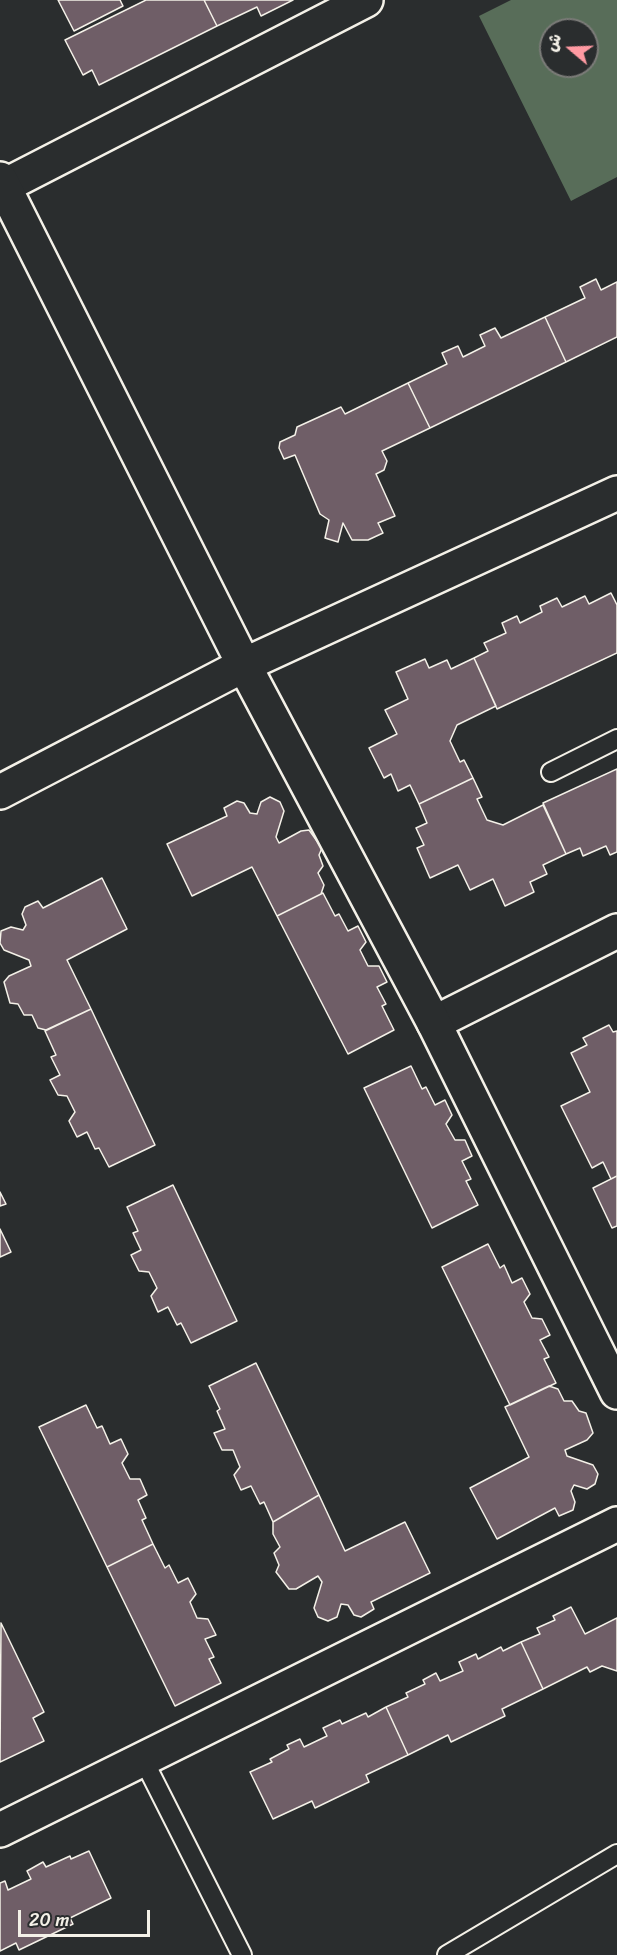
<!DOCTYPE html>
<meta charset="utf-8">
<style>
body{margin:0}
#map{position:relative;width:617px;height:1955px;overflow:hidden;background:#2a2d2e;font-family:Sriracha,"Playpen Sans Arabic",sans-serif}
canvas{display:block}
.north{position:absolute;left:539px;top:18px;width:60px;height:60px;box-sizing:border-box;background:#2a2d2e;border:2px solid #7b7b78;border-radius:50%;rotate:289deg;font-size:16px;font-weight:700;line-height:24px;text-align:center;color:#f4f1e8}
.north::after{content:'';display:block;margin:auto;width:21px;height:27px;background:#ff9aa2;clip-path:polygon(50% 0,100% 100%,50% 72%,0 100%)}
.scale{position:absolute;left:18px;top:1910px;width:132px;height:27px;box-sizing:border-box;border:3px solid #f4f1e8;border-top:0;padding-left:8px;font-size:18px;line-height:21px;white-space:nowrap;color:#f4f1e8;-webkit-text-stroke:4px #2a2d2e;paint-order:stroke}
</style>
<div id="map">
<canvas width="617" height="1955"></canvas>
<div class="north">ش</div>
<div class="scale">20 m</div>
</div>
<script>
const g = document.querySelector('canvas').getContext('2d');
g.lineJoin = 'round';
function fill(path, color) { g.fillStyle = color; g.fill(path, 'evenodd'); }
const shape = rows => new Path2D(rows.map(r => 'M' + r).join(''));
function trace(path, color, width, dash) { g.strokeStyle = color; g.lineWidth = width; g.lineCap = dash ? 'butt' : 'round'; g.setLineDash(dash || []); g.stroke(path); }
fill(shape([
 [511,0,617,0,617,177,571,201,479,16],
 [551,30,587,30,587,66,551,66]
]), '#586d59');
const building = shape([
 [58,0,120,0,123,6,74,31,58,0],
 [146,0,204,0,217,26,99,85,92,70,83,75,65,40,146,0],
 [204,0,293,0,261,16,257,7,217,26,204,0],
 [596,279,601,290,617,282,617,337,566,362,545,317,585,298,580,287,596,279],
 [545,317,566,362,430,428,408,383,447,364,442,353,458,346,463,357,485,346,480,335,495,328,501,338,545,317],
 [408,383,430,428,382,451,387,461,384,470,376,474,395,516,378,523,383,533,368,540,352,540,343,523,338,542,325,538,329,520,320,514,295,455,284,459,279,448,280,442,295,435,297,427,341,407,345,414,408,383],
 [611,593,617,605,617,653,497,709,474,658,488,651,484,643,506,633,502,623,517,616,520,623,542,612,540,606,557,598,562,607,585,596,589,604,611,593],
 [474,658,496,706,457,725,450,741,460,762,464,760,473,778,419,804,410,785,398,791,391,774,384,778,369,748,397,734,385,710,408,699,396,672,425,659,429,668,447,660,451,669,474,658],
 [617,769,617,852,610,855,606,846,583,856,580,848,566,854,543,803,617,769],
 [473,778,482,797,477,799,487,820,503,825,543,805,566,854,543,865,547,874,530,882,534,892,505,906,493,879,470,890,458,865,430,878,417,848,424,845,416,828,427,823,419,804,473,778],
 [270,797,280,802,284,811,276,837,279,843,301,831,309,830,322,848,319,855,323,866,318,873,324,885,321,894,277,916,252,867,192,896,167,844,227,816,224,808,237,801,244,803,250,813,257,814,261,802,270,797],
 [102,878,127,929,67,960,91,1009,46,1030,38,1028,32,1015,24,1015,18,1004,10,1003,4,982,9,976,31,966,29,960,4,950,0,943,1,931,11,927,23,930,26,925,22,914,25,907,38,901,43,908,102,878],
 [323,893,335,916,339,914,348,931,358,926,366,942,360,950,368,966,379,966,387,982,377,987,386,1004,382,1006,394,1030,348,1054,277,916,323,893],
 [91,1009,155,1145,109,1167,99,1148,95,1149,87,1132,77,1137,69,1121,75,1112,67,1096,58,1095,50,1080,60,1075,51,1057,56,1055,45,1031,91,1009],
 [609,1025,613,1032,617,1031,617,1176,611,1179,603,1162,592,1168,561,1106,590,1092,571,1053,587,1045,583,1038,609,1025],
 [411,1066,422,1089,426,1087,435,1105,445,1100,452,1115,446,1124,455,1140,465,1140,472,1156,462,1161,471,1179,466,1181,478,1205,432,1228,364,1088,411,1066],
 [617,1176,617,1226,612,1228,593,1188,617,1176],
 [173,1185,237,1321,191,1343,181,1323,177,1325,168,1307,158,1312,151,1296,157,1288,149,1272,139,1271,131,1255,141,1250,133,1233,138,1231,127,1207,173,1185],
 [0,1192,6,1204,0,1206,0,1192],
 [0,1229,11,1252,0,1257,0,1229],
 [488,1244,500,1268,504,1265,512,1283,522,1278,530,1294,524,1302,532,1318,542,1319,550,1335,540,1340,549,1357,544,1359,556,1383,510,1405,442,1267,488,1244],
 [256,1363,319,1495,273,1522,264,1502,260,1504,251,1486,241,1490,234,1475,240,1467,233,1450,222,1450,214,1433,225,1429,217,1411,220,1409,209,1386,256,1363],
 [549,1386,558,1389,564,1401,572,1401,579,1411,586,1413,593,1433,587,1440,565,1450,567,1456,593,1465,598,1474,595,1484,587,1489,574,1485,571,1491,575,1502,573,1510,559,1516,555,1508,497,1539,470,1488,529,1457,505,1407,549,1386],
 [86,1405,97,1428,102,1426,110,1444,121,1439,128,1454,122,1463,130,1479,140,1479,147,1495,138,1500,146,1518,142,1520,153,1544,107,1567,39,1427,86,1405],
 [319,1495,345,1551,405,1522,430,1573,371,1602,374,1609,361,1617,354,1615,348,1605,341,1604,337,1617,328,1621,318,1617,314,1608,322,1582,318,1576,296,1589,289,1589,276,1572,279,1565,274,1553,280,1547,273,1534,273,1522,319,1495],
 [153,1544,165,1568,169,1565,178,1583,188,1578,196,1594,190,1602,197,1618,208,1619,216,1635,205,1639,214,1657,209,1659,221,1683,175,1706,107,1567,153,1544],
 [571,1607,585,1634,617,1618,617,1671,602,1666,590,1672,587,1667,543,1689,521,1642,540,1634,537,1628,555,1620,553,1616,571,1607],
 [1,1623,44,1712,33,1718,44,1741,0,1762,1,1623],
 [521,1642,543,1689,502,1709,505,1716,451,1742,448,1735,408,1755,386,1707,408,1697,406,1693,425,1684,423,1680,436,1673,440,1681,463,1671,459,1662,476,1654,478,1659,501,1647,503,1651,521,1642],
 [386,1707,408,1755,366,1775,369,1782,315,1808,312,1801,273,1819,250,1772,272,1762,270,1759,289,1749,287,1745,300,1739,304,1747,327,1736,323,1728,340,1720,342,1724,366,1713,368,1717,386,1707],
 [89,1851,111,1898,70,1918,73,1924,19,1950,16,1943,0,1951,0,1883,5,1881,8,1890,31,1879,27,1871,43,1862,46,1867,70,1856,71,1859,89,1851]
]);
fill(building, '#6f5e67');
trace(building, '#f4f1e8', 1.5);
const lane = shape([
 [551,772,617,739],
 [143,1759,242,1955],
 [447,1955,617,1854]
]);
const street = shape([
 [4,186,366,0],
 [434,1023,617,931]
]);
const secondary = shape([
 [0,179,244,665,434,1023,617,1392],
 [0,792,244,665,617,493],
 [0,1830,617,1524]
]);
trace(lane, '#f4f1e8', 22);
trace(street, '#f4f1e8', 38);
trace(secondary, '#f4f1e8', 38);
trace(lane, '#2a2d2e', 18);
trace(street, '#2a2d2e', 33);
trace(secondary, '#2a2d2e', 33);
</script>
